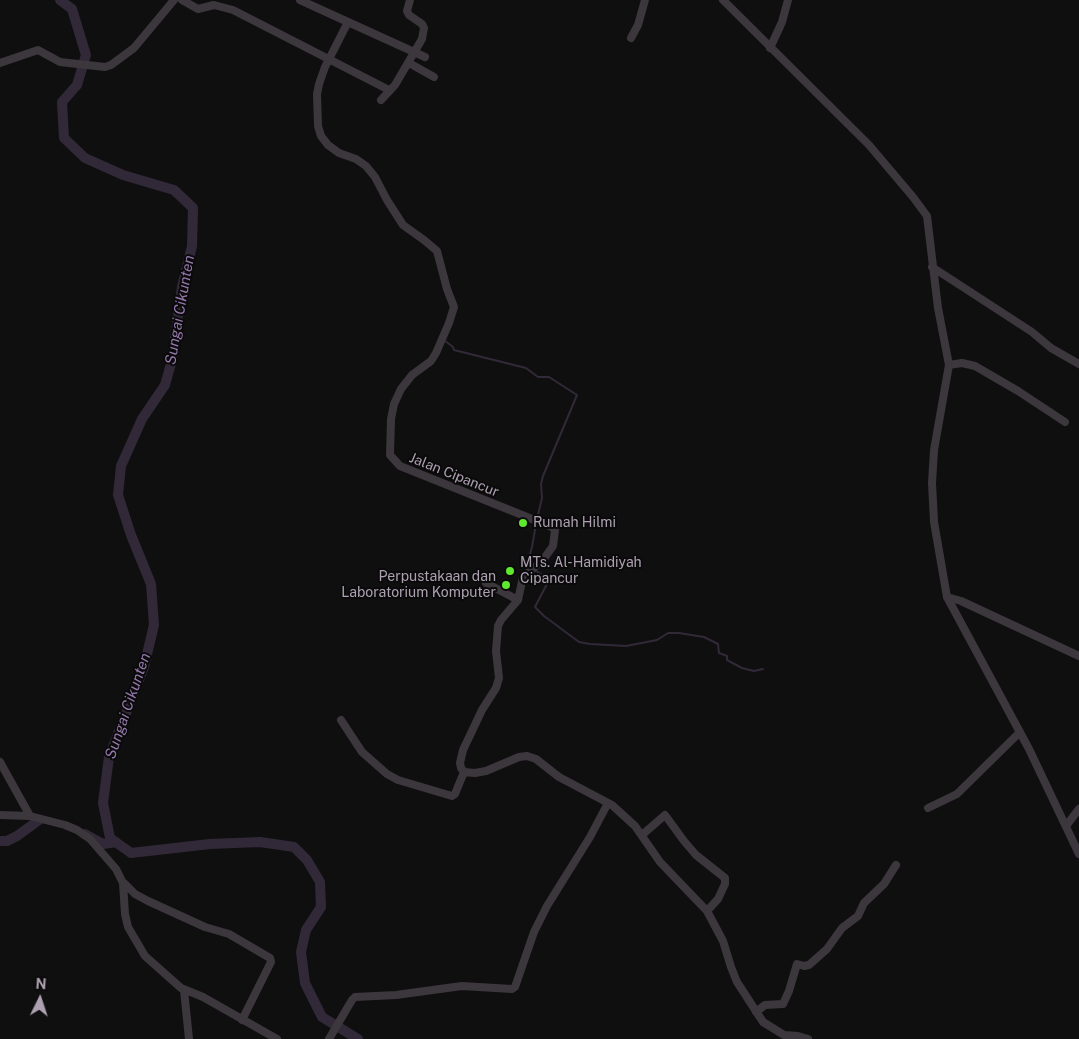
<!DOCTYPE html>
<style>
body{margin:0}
#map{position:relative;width:1079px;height:1039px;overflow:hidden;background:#100f10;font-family:"Public Sans",sans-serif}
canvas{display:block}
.north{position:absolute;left:15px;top:974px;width:50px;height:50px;-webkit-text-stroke:4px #0b0a0b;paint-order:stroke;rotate:4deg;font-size:14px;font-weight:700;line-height:20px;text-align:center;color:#ada1b1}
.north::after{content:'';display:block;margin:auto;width:18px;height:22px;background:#ada1b1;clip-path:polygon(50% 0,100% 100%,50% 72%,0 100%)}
</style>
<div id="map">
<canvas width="1079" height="1039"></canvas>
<div class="north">N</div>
</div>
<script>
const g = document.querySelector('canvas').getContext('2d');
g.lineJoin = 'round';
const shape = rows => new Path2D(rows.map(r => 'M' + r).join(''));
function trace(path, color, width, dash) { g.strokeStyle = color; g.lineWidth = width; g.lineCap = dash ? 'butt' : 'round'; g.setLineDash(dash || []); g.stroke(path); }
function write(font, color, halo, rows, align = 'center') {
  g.font = font + ' "Public Sans",sans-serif'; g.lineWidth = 4; g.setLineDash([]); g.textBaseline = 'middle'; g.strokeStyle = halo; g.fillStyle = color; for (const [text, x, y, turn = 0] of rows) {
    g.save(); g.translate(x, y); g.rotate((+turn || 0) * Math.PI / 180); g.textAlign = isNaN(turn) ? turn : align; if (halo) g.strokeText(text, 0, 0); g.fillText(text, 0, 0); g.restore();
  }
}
trace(shape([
 [444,340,453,347,454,350,526,368,538,377,549,377,577,395,543,476,541,484,542,498,537,519],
 [532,567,528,561,532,547,536,524],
 [535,570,549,580,535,607,544,616,579,642,590,644,626,646,657,640,668,633,679,633,704,637,718,644,719,653,727,656,727,660,742,668,754,671,763,669]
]), '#312938', 2);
trace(shape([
 [60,0,72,9,86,55,77,85,62,102,64,138,85,158,123,175,174,190,193,208,192,246,182,287,172,360,165,385,142,419,121,466,118,495,131,535,151,584,154,625,144,667,109,757,103,803,110,838,131,853,210,844,260,842,294,847,307,860,320,882,321,907,306,930,301,952,305,983,322,1017,358,1039],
 [85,834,103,844,116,842],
 [0,841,7,841,17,836,39,820]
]), '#312938', 10);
trace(shape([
 [182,0,198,9,214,5,233,10,389,90],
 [300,0,348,22,325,67,319,84,317,94,318,126,321,136,328,145,339,153,356,159,366,166,375,177,387,200,403,225,424,240,437,251,447,289,454,307,449,323,436,353,431,361,412,375,401,389,394,404,391,419,390,455,400,466,552,527,555,530,553,546,543,560,523,577,518,600,501,620,498,626,496,651,499,678,496,688,482,710,463,750,460,763,461,768,464,772,475,773,486,771,519,757,527,756,536,759,559,777,612,805,635,826,660,862,707,911,723,941,731,967,737,982,763,1022,784,1035,798,1036,808,1039],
 [723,0,869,145,913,197,927,216,938,308,949,365,934,450,932,483,934,522,947,597,1029,749,1079,854],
 [348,22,425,57],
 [631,38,638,25,645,0],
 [770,48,782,22,788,0],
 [0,63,38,50,60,62,105,67,111,65,134,48,174,0],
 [409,63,434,77],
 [381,100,395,85,422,39,424,28,422,24,409,15,407,11,410,0],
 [932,267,1032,332,1051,348,1079,364],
 [949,365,962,363,975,366,1018,391,1065,422],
 [486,583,518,600],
 [947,597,961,601,1079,656],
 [341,720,362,752,387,774,398,780,452,796,455,794,464,772],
 [0,762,30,816],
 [928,808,957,794,1020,732],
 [0,815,30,816,65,825,77,830,90,839,116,869,123,883,125,914,128,927,145,956,181,988,203,997,277,1039],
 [1066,826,1079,809],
 [642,835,665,815,684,841,696,855,725,878,725,884,718,899,707,911],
 [124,883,135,894,148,901,205,927,229,934,270,958,271,962,242,1020],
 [184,990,189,1039],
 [756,1012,765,1005,783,1004,789,991,797,964,804,966,809,965,827,949,842,928,858,916,864,903,884,884,896,865],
 [329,1039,352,1000,355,997,396,995,462,986,512,989,515,987,534,932,547,906,590,837,608,803]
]), '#3c373c', 8);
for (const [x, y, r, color] of [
 [523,523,5,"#5ee92e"],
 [510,571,5,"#5ee92e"],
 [506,585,5,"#5ee92e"]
]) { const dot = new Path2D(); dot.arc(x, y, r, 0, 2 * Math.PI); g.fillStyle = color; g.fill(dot); trace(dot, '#0b0a0b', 2); }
write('14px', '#ada1b1', '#0b0a0b', [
 ["Jalan Cipancur",454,475,22]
]);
write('14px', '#ada1b1', '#0b0a0b', [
 ["Rumah Hilmi",533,523],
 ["MTs. Al-Hamidiyah",520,563],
 ["Cipancur",520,579],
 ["Perpustakaan dan",496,577,"right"],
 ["Laboratorium Komputer",496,593,"right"]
], 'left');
write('italic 15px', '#9478ab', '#0b0a0b', [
 ["Sungai Cikunten",180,310,-80],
 ["Sungai Cikunten",128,706,-71]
]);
</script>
